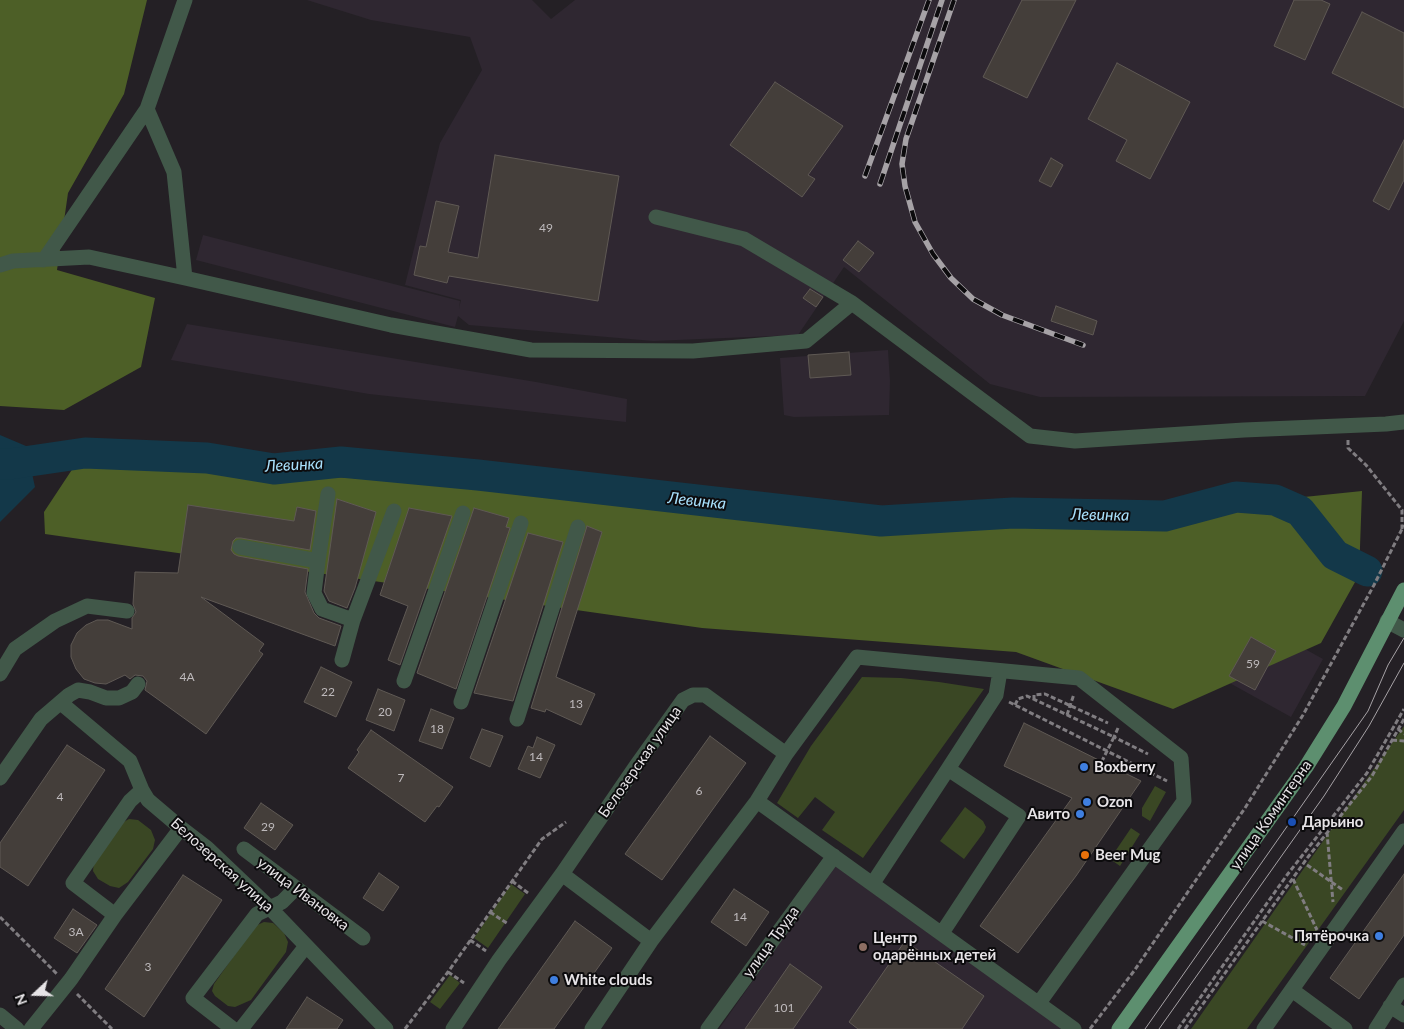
<!DOCTYPE html>
<meta charset="utf-8">
<style>
body{margin:0}
#map{position:relative;width:1404px;height:1029px;overflow:hidden;background:#242025;font-family:Lato,sans-serif}
canvas{display:block}
.north{position:absolute;left:10px;top:969px;width:50px;height:50px;-webkit-text-stroke:4px #0c0b0d;paint-order:stroke;rotate:249deg;font-size:14px;font-weight:700;line-height:20px;text-align:center;color:#e7e4e7}
.north::after{content:'';display:block;margin:auto;width:18px;height:22px;background:#e7e4e7;clip-path:polygon(50% 0,100% 100%,50% 72%,0 100%)}
</style>
<div id="map">
<canvas width="1404" height="1029"></canvas>
<div class="north">N</div>
</div>
<script>
const g = document.querySelector('canvas').getContext('2d');
g.lineJoin = 'round';
function fill(path, color) { g.fillStyle = color; g.fill(path, 'evenodd'); }
const shape = rows => new Path2D(rows.map(r => 'M' + r).join(''));
function trace(path, color, width, dash) { g.strokeStyle = color; g.lineWidth = width; g.lineCap = dash ? 'butt' : 'round'; g.setLineDash(dash || []); g.stroke(path); }
function write(font, color, halo, rows, align = 'center') {
  g.font = font + ' Lato,sans-serif'; g.lineWidth = 4; g.setLineDash([]); g.textBaseline = 'middle'; g.strokeStyle = halo; g.fillStyle = color; for (const [text, x, y, turn = 0] of rows) {
    g.save(); g.translate(x, y); g.rotate((+turn || 0) * Math.PI / 180); g.textAlign = isNaN(turn) ? turn : align; if (halo) g.strokeText(text, 0, 0); g.fillText(text, 0, 0); g.restore();
  }
}
fill(shape([
 [307,0,532,0,551,19,575,0,1404,0,1404,321,1365,396,1040,397,990,384,844,267,798,335,653,341,469,325,458,316,455,327,196,260,203,235,460,301,459,309,461,300,405,285,440,143,482,70,470,37,371,20],
 [187,324,536,382,627,399,626,422,369,394,171,360],
 [888,350,890,381,889,415,794,417,784,415,780,358],
 [1258,623,1323,659,1291,717,1226,681],
 [835,864,1064,1029,719,1029]
]), '#2f2731');
fill(shape([
 [862,677,901,678,939,682,984,689,863,858,822,830,835,812,815,797,798,818,777,803,811,746],
 [1404,726,1404,810,1247,1029,1191,1029],
 [1155,786,1166,792,1150,821,1142,816,1142,808],
 [965,807,983,821,986,827,984,832,964,859,940,841],
 [129,819,138,820,151,830,155,840,153,849,128,882,119,888,110,886,98,879,93,871,94,861,120,824],
 [1131,828,1140,834,1120,866,1110,859],
 [511,884,525,894,488,948,474,938],
 [264,922,273,923,284,933,288,942,286,952,251,1000,235,1007,228,1006,215,996,212,991,214,984,255,926],
 [450,975,460,983,440,1009,430,1002]
]), '#3a4724');
fill(shape([
 [0,0,147,0,124,94,68,193,57,270,155,298,141,367,64,410,0,406],
 [77,462,973,514,1275,500,1362,491,1359,575,1321,643,1173,709,1016,652,702,628,45,534,44,512]
]), '#4d5f27');
fill(shape([
 [0,435,26,446,35,487,0,522]
]), '#133849');
trace(shape([
 [0,464,10,464,85,453,207,458,274,469,341,462,478,475,881,521,1013,513,1165,516,1236,497,1275,500,1300,511,1335,555,1367,571]
]), '#133849', 31);
const building = shape([
 [1022,0,1076,0,1027,98,983,77,1022,0],
 [1294,0,1321,0,1330,4,1305,60,1274,46,1294,0],
 [1362,12,1404,33,1404,108,1332,73,1362,12],
 [1117,63,1190,102,1150,179,1116,161,1127,140,1088,119,1117,63],
 [775,82,843,126,808,175,815,179,802,197,730,145,775,82],
 [1404,140,1404,180,1389,210,1373,201,1404,140],
 [495,155,619,176,598,301,449,276,447,283,414,275,420,246,426,247,436,201,459,206,448,252,478,258,495,155],
 [1051,158,1063,165,1051,187,1039,181,1051,158],
 [858,241,874,253,859,272,843,260,858,241],
 [810,289,823,297,816,307,803,298,810,289],
 [1056,306,1097,321,1093,335,1051,321,1056,306],
 [849,352,851,375,810,378,808,355,849,352],
 [337,499,376,512,355,588,347,608,329,601,324,591,337,499],
 [188,505,294,521,297,507,316,511,310,550,241,538,236,538,233,541,231,550,234,554,238,556,308,569,305,592,314,613,319,618,341,626,335,646,201,597,264,644,259,651,263,654,206,734,145,690,147,681,143,676,135,675,130,679,125,675,106,684,95,683,84,679,76,669,71,657,71,645,77,633,86,625,97,620,108,620,132,629,132,618,136,612,133,604,135,572,178,573,188,505],
 [409,508,452,516,400,665,388,660,408,606,380,595,409,508],
 [474,508,509,518,506,527,510,528,456,689,417,673,474,508],
 [587,526,602,532,556,677,595,694,581,725,546,709,545,712,531,708,587,526],
 [528,533,563,542,513,701,474,693,528,533],
 [1251,637,1276,651,1255,690,1229,676,1251,637],
 [321,667,352,682,336,717,304,702,321,667],
 [378,689,405,700,394,731,366,720,378,689],
 [431,709,454,718,442,749,419,741,431,709],
 [1024,723,1141,781,1076,876,1018,953,980,926,1072,798,1004,766,1024,723],
 [482,729,503,736,490,767,470,758,482,729],
 [371,730,453,787,439,807,437,806,425,822,348,768,359,752,357,750,371,730],
 [710,736,746,763,662,880,625,854,710,736],
 [537,737,555,745,540,778,518,769,528,746,533,748,537,737],
 [67,745,105,770,28,886,0,867,0,843,67,745],
 [261,803,293,825,275,850,244,828,261,803],
 [379,873,399,887,383,911,363,898,379,873],
 [1404,874,1404,935,1359,999,1330,978,1404,874],
 [183,875,222,900,144,1017,105,989,183,875],
 [734,889,769,912,746,946,711,922,734,889],
 [73,909,97,925,77,953,54,938,73,909],
 [575,921,612,948,554,1029,498,1029,575,921],
 [905,941,984,996,962,1029,858,1029,849,1022,905,941],
 [790,964,822,987,793,1029,745,1029,790,964],
 [307,997,343,1020,337,1029,286,1029,307,997]
]);
fill(building, '#443e3a');
trace(building, '#5f5954', 1);
trace(shape([
 [1348,440,1348,448,1366,465,1402,510,1402,529],
 [1034,700,1034,695,1045,694,1108,723],
 [1009,702,1167,781],
 [1015,705,1018,699,1027,696,1114,737,1102,761],
 [1067,715,1074,694],
 [1118,728,1114,737,1148,754],
 [1398,729,1404,734],
 [1392,740,1404,741],
 [1327,832,1333,902],
 [1307,865,1343,890],
 [1293,879,1317,930],
 [512,881,528,893],
 [490,912,508,924],
 [0,917,57,974],
 [1262,921,1305,945],
 [470,940,486,951],
 [448,972,464,983],
 [77,994,112,1029],
 [405,1029,448,972,542,839,566,822],
 [1090,1029,1134,971,1245,808,1303,715,1374,585,1404,525],
 [1178,1029,1287,875,1367,773,1404,709],
 [1185,1029,1308,857,1372,776,1404,719]
]), '#807d81', 3, [5, 2.5]);
trace(shape([
 [656,217,744,239,852,303,1030,436,1075,441,1244,430,1386,424,1404,422],
 [44,260,147,109],
 [0,265,13,261,89,257,185,278,391,325,531,350,693,351,806,341,852,303],
 [185,278,174,172,147,109,185,0],
 [240,547,318,561,314,593,322,609,353,620],
 [318,561,328,494],
 [1387,621,1404,630],
 [342,660,353,620,394,511],
 [0,674,15,649,55,621,87,606,127,611],
 [404,681,463,513],
 [461,702,521,523],
 [61,703,130,761,142,790,148,800,181,828,207,848,270,908,386,1029],
 [517,719,578,527],
 [786,754,857,657,1079,678,1181,758,1184,801,1039,1003],
 [948,769,996,695,1000,671],
 [0,778,41,719,69,695,78,690,90,692,106,698,119,698,132,692,138,684],
 [757,801,1074,1029],
 [244,849,363,938],
 [562,874,651,941],
 [873,883,948,769,1019,816,942,933],
 [115,915,73,883,130,801,142,790],
 [1292,990,1345,1029],
 [1390,1006,1404,1015],
 [0,1015,17,1029],
 [31,1029,71,979,115,915,181,828],
 [233,1029,193,998,257,914,282,902,295,889],
 [241,1029,306,946],
 [453,1029,499,960,562,874,636,766,683,700,693,695,705,695,786,754,757,801,651,941,592,1029],
 [708,1029,834,856],
 [1264,1029,1404,831],
 [1376,1029,1404,985]
]), '#415849', 15);
trace(shape([
 [1119,1029,1306,767,1344,706,1404,590]
]), '#5d8f6f', 15);
trace(shape([
 [1145,1029,1368,711,1388,665,1404,638],
 [1159,1029,1324,796,1369,726,1404,663]
]), '#a6a2a6', 1);
const rail = shape([
 [954,0,906,139,902,164,905,186,915,222,933,254,951,278,973,299,1002,315,1083,345],
 [865,176,929,0],
 [880,184,942,0]
]);
trace(rail, '#a6a2a6', 5.5);
trace(rail, '#0c0b0d', 4, [11]);
for (const [x, y, r, color] of [
 [1084,767,5,"#3f7fe0"],
 [1087,802,5,"#3f7fe0"],
 [1080,814,5,"#3f7fe0"],
 [1292,822,5,"#1a4fb4"],
 [1085,855,5,"#e8710a"],
 [1379,936,5,"#3f7fe0"],
 [863,947,5,"#8d6e63"],
 [554,980,5,"#3f7fe0"]
]) { const dot = new Path2D(); dot.arc(x, y, r, 0, 2 * Math.PI); g.fillStyle = color; g.fill(dot); trace(dot, '#0c0b0d', 2); }
write('12px', '#bebabc', null, [
 ["49",546,228],
 ["59",1253,664],
 ["4А",187,677],
 ["22",328,692],
 ["13",576,704],
 ["20",385,712],
 ["18",437,729],
 ["14",536,757],
 ["7",401,778],
 ["6",699,791],
 ["4",60,797],
 ["29",268,827],
 ["14",740,917],
 ["3А",76,932],
 ["3",148,967],
 ["101",784,1008]
]);
write('15px', '#e7e4e7', '#0c0b0d', [
 ["Белозерская улица",640,762,-55],
 ["улица Коминтерна",1271,815,-55],
 ["Белозерская улица",222,865,42],
 ["улица Ивановка",303,894,37],
 ["улица Труда",771,942,-54]
]);
write('bold 15px', '#e7e4e7', '#0c0b0d', [
 ["Boxberry",1094,767],
 ["Ozon",1097,802],
 ["Авито",1070,814,"right"],
 ["Дарьино",1302,822],
 ["Beer Mug",1095,855],
 ["Пятёрочка",1369,936,"right"],
 ["Центр",873,938],
 ["одарённых детей",873,955],
 ["White clouds",564,980]
], 'left');
write('italic 16px', '#a8e0fc', '#0c0b0d', [
 ["Левинка",294,465,-3],
 ["Левинка",697,501,6],
 ["Левинка",1100,515,1]
]);
</script>
